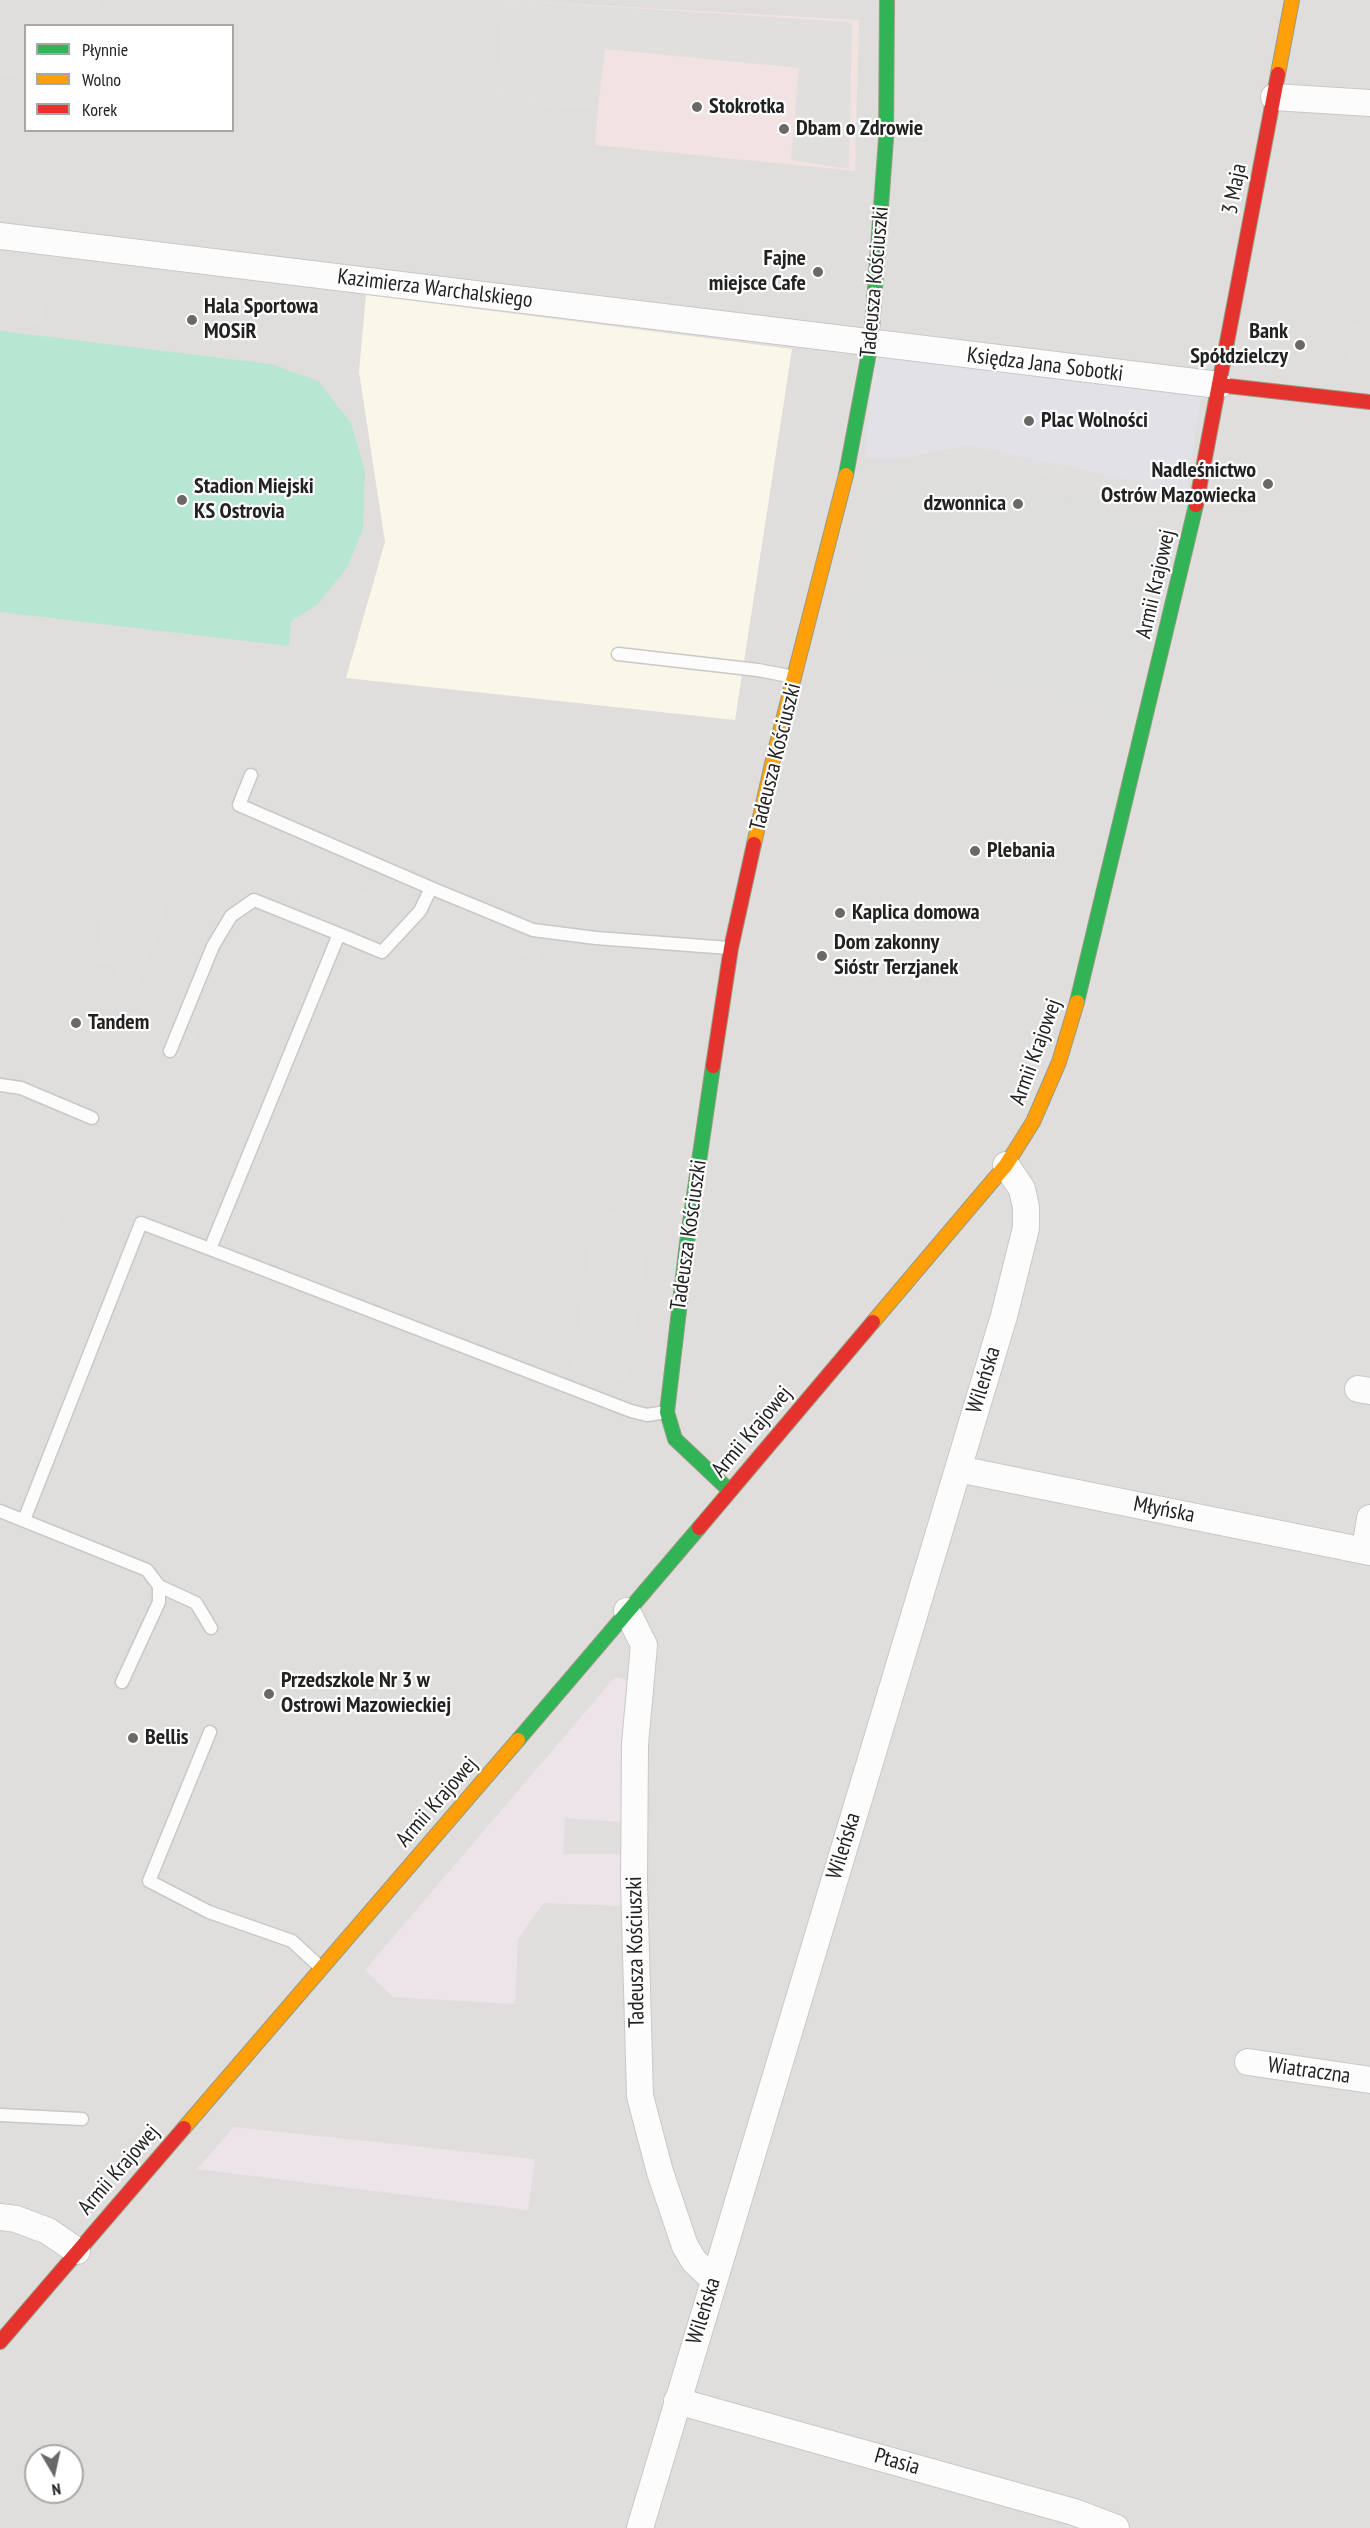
<!DOCTYPE html>
<meta charset="utf-8">
<style>
body{margin:0}
#map{position:relative;width:1370px;height:2528px;overflow:hidden;background:#f0eeeb;font-family:"PT Sans Narrow",sans-serif}
canvas{display:block}
.legend{position:absolute;left:24px;top:24px;width:210px;height:108px;box-sizing:border-box;background:#fff;border:2px solid #a7a7a7;margin:0;padding:8px 10px;list-style:none;font-size:18px;color:#222}
.legend li{display:flex;align-items:center;gap:12px;height:30px}
.legend b{width:30px;border:2px solid #a7a7a7}
.north{position:absolute;left:24px;top:2444px;width:60px;height:60px;box-sizing:border-box;background:#fff;border:2px solid #a7a7a7;border-radius:50%;rotate:171deg;font-size:16px;font-weight:700;line-height:24px;text-align:center;color:#222}
.north::after{content:'';display:block;margin:auto;width:21px;height:27px;background:#6a6968;clip-path:polygon(50% 0,100% 100%,50% 72%,0 100%)}
</style>
<div id="map">
<canvas width="1370" height="2528"></canvas>
<ul class="legend">
<li><b style="height:8px;background:#30b455"></b>Płynnie</li>
<li><b style="height:8px;background:#ff9f0a"></b>Wolno</li>
<li><b style="height:8px;background:#e5322d"></b>Korek</li>
</ul>
<div class="north">N</div>
</div>
<script>
const g = document.querySelector('canvas').getContext('2d');
g.lineJoin = 'round';
function fill(path, color) { g.fillStyle = color; g.fill(path, 'evenodd'); }
const shape = rows => new Path2D(rows.map(r => 'M' + r).join(''));
function trace(path, color, width, dash) { g.strokeStyle = color; g.lineWidth = width; g.lineCap = dash ? 'butt' : 'round'; g.setLineDash(dash || []); g.stroke(path); }
function write(font, color, halo, rows, align = 'center') {
  g.font = font + ' "PT Sans Narrow",sans-serif'; g.lineWidth = 4.5; g.setLineDash([]); g.textBaseline = 'middle'; g.strokeStyle = halo; g.fillStyle = color; for (const [text, x, y, turn = 0] of rows) {
    g.save(); g.translate(x, y); g.rotate((+turn || 0) * Math.PI / 180); g.textAlign = isNaN(turn) ? turn : align; if (halo) g.strokeText(text, 0, 0); g.fillText(text, 0, 0); g.restore();
  }
}
fill(shape([
 [0,0,1370,0,1370,2528,0,2528],
 [26,26,232,26,232,130,26,130],
 [36,2456,72,2456,72,2492,36,2492]
]), '#dfdedc');
fill(shape([
 [505,0,859,20,855,171,595,145,598,108,496,101]
]), '#f1e3e1');
fill(shape([
 [615,1677,629,1681,621,1754,621,1822,565,1818,563,1854,621,1854,621,1906,544,1903,518,1939,515,2004,393,1997,365,1970],
 [234,2127,535,2159,528,2210,197,2169]
]), '#ede4e9');
fill(shape([
 [366,295,792,349,735,720,346,678,385,542,359,372]
]), '#f8f7e8');
fill(shape([
 [982,469,1165,531,1120,718,841,640,877,507,907,480]
]), '#dededc');
fill(shape([
 [0,331,271,364,318,381,351,423,365,471,363,528,348,566,318,604,291,621,289,646,0,612]
]), '#b7e6d2');
fill(shape([
 [0,0,100,0,96,25,26,26,25,78,0,75],
 [505,0,852,22,849,169,791,160,799,68,605,49,598,108,496,101],
 [0,269,49,275,43,325,0,320],
 [1315,318,1370,326,1370,387,1343,383,1348,347,1311,342],
 [1164,395,1145,507,982,457,943,455,947,426],
 [320,873,401,908,387,923,310,886],
 [107,882,162,898,166,914,138,986,114,984,115,965,95,963],
 [307,890,366,919,364,937,296,900],
 [470,914,545,946,538,962,463,930],
 [196,1001,209,1006,187,1060,174,1055],
 [36,1190,56,1208,62,1226,20,1258,0,1248,0,1218],
 [596,1209,652,1218,627,1381,571,1373]
]), '#e0dfde');
fill(shape([
 [874,349,1201,397,1185,505,1138,482,970,445,903,458,865,458]
]), '#e2e1e5');
const lane = shape([
 [618,654,758,670,794,677],
 [251,775,239,805,431,888],
 [170,1051,213,946,231,916,254,900,339,934],
 [0,1085,21,1088,92,1118],
 [210,1249,631,1411,647,1415,666,1412],
 [0,1511,147,1570,159,1586,159,1602,122,1682],
 [24,1520,141,1223,210,1249,339,934,382,952,420,911,431,888,533,930,596,938,729,948],
 [159,1586,196,1603,211,1628],
 [210,1732,149,1881,209,1912,292,1941,320,1967],
 [0,2115,82,2119]
]);
const street = shape([
 [1274,97,1370,103],
 [0,236,1219,385],
 [1358,1389,1370,1391],
 [958,1469,1370,1552],
 [1365,1551,1370,1518],
 [627,1611,644,1645,635,1744,634,1882,640,2096,660,2172,685,2246,694,2261,713,2279],
 [1248,2062,1370,2080],
 [0,2217,16,2219,48,2231,77,2251],
 [677,2401,1074,2512,1116,2528],
 [640,2528,1004,1316,1026,1228,1026,1207,1022,1189,1006,1165]
]);
const fast = shape([
 [846,475,871,342,886,139,887,0],
 [1077,1002,1196,505],
 [713,1066,687,1243,667,1412,675,1439,730,1491],
 [518,1740,699,1528]
]);
const slow = shape([
 [1278,74,1292,0],
 [754,844,774,755,846,475],
 [873,1322,1006,1165,1033,1122,1059,1062,1077,1002],
 [184,2128,518,1740]
]);
const jam = shape([
 [1219,385,1370,402],
 [1196,505,1278,74],
 [713,1066,731,948,754,844],
 [699,1528,873,1322],
 [0,2342,184,2128]
]);
trace(lane, '#c9c8c7', 15);
trace(street, '#c9c8c7', 28);
trace(fast, '#999a82', 16);
trace(slow, '#999a82', 16);
trace(jam, '#999a82', 16);
trace(lane, '#fdfcfc', 12);
trace(street, '#fdfcfc', 26);
trace(fast, '#30b455', 14);
trace(slow, '#ff9f0a', 14);
trace(jam, '#e5322d', 14);
for (const [x, y, r, color] of [
 [697,107,6,"#6a6968"],
 [784,129,6,"#6a6968"],
 [818,272,6,"#6a6968"],
 [192,320,6,"#6a6968"],
 [1300,345,6,"#6a6968"],
 [1029,421,6,"#6a6968"],
 [1268,484,6,"#6a6968"],
 [182,500,6,"#6a6968"],
 [1018,504,6,"#6a6968"],
 [975,851,6,"#6a6968"],
 [840,913,6,"#6a6968"],
 [822,956,6,"#6a6968"],
 [76,1023,6,"#6a6968"],
 [269,1694,6,"#6a6968"],
 [133,1738,6,"#6a6968"]
]) { const dot = new Path2D(); dot.arc(x, y, r, 0, 2 * Math.PI); g.fillStyle = color; g.fill(dot); trace(dot, '#fff', 2); }
write('bold 22px', '#222', '#fff', [
 ["Stokrotka",709,107],
 ["Dbam o Zdrowie",796,129],
 ["Fajne",806,259,"right"],
 ["miejsce Cafe",806,284,"right"],
 ["Hala Sportowa",204,307],
 ["MOSiR",204,332],
 ["Bank",1288,332,"right"],
 ["Spółdzielczy",1288,357,"right"],
 ["Plac Wolności",1041,421],
 ["Nadleśnictwo",1256,471,"right"],
 ["Ostrów Mazowiecka",1256,496,"right"],
 ["Stadion Miejski",194,487],
 ["KS Ostrovia",194,512],
 ["dzwonnica",1006,504,"right"],
 ["Plebania",987,851],
 ["Kaplica domowa",852,913],
 ["Dom zakonny",834,943],
 ["Sióstr Terzjanek",834,968],
 ["Tandem",88,1023],
 ["Przedszkole Nr 3 w",281,1681],
 ["Ostrowi Mazowieckiej",281,1706],
 ["Bellis",145,1738]
], 'left');
write('22px', '#222', '#fff', [
 ["3 Maja",1235,189,-79],
 ["Tadeusza Kościuszki",875,282,-85],
 ["Kazimierza Warchalskiego",435,289,7],
 ["Księdza Jana Sobotki",1045,365,7],
 ["Armii Krajowej",1156,584,-77],
 ["Tadeusza Kościuszki",776,757,-76],
 ["Armii Krajowej",1036,1052,-70],
 ["Tadeusza Kościuszki",689,1235,-82],
 ["Wileńska",984,1380,-73],
 ["Armii Krajowej",752,1432,-50],
 ["Młyńska",1164,1510,11],
 ["Armii Krajowej",437,1802,-49],
 ["Wileńska",844,1846,-73],
 ["Tadeusza Kościuszki",636,1952,-91],
 ["Wiatraczna",1309,2071,8],
 ["Armii Krajowej",119,2170,-49],
 ["Wileńska",704,2311,-73],
 ["Ptasia",897,2462,16]
]);
</script>
